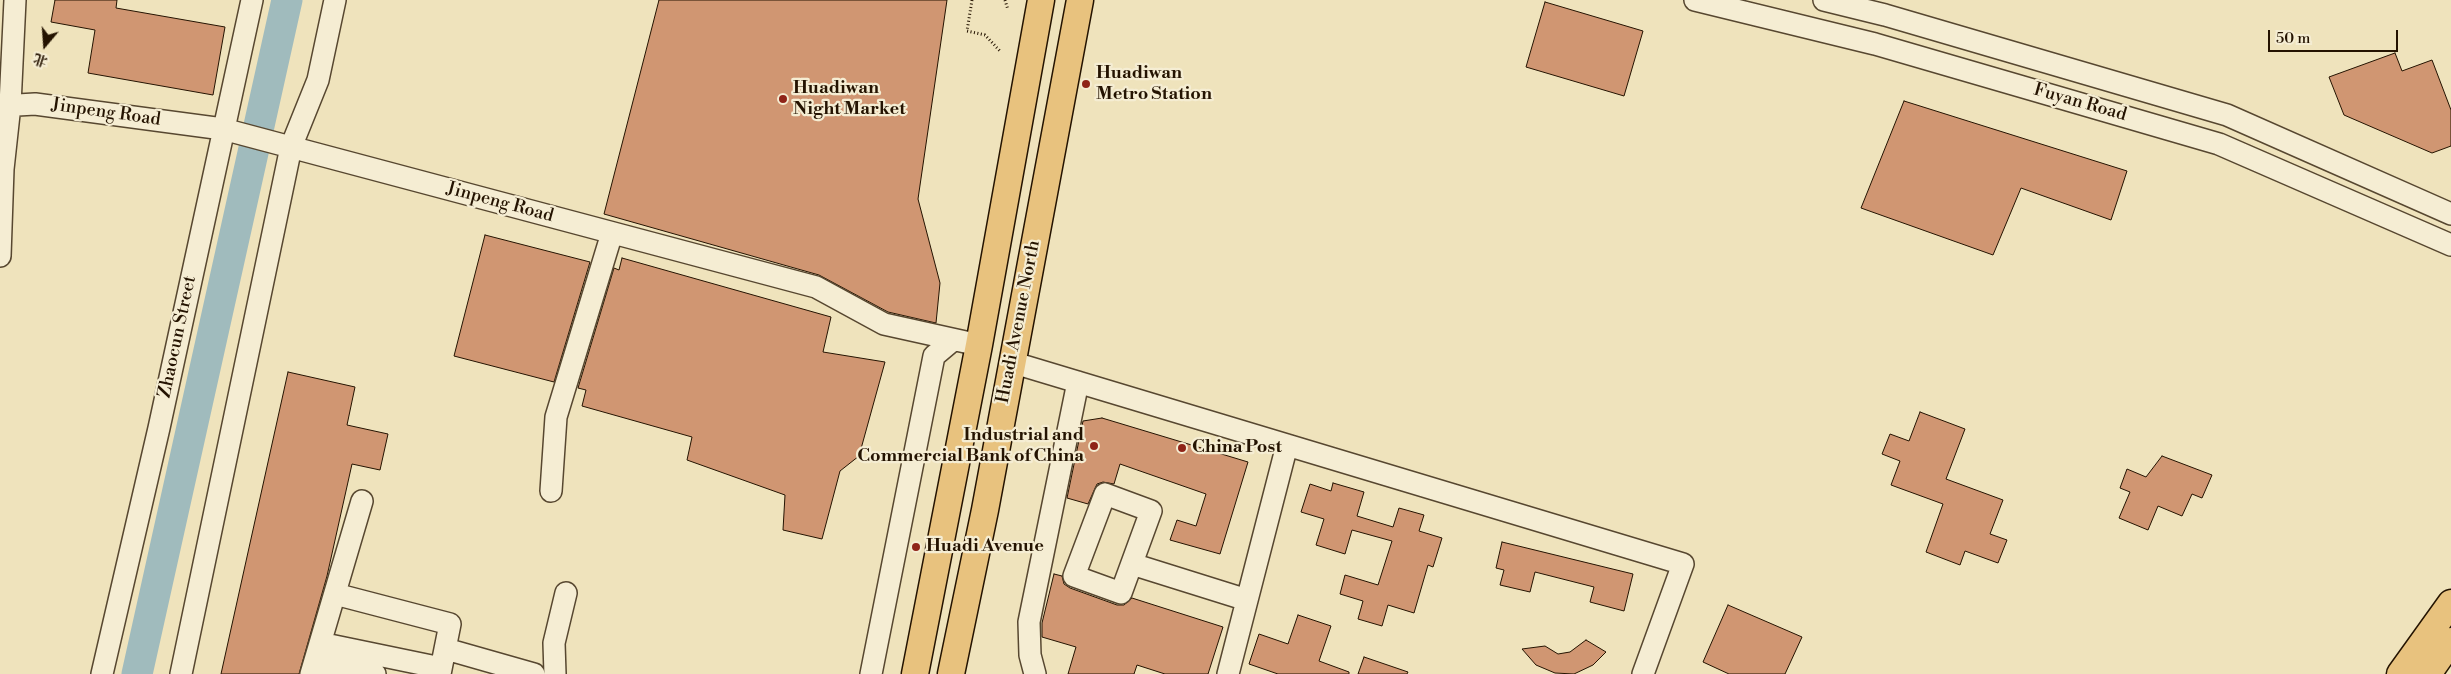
<!DOCTYPE html>
<meta charset="utf-8">
<style>
body{margin:0}
#map{position:relative;width:2451px;height:674px;overflow:hidden;background:#efe3bc;font-family:"Libre Bodoni","Noto Serif SC",serif}
canvas{display:block}
.north{position:absolute;left:20px;top:20px;width:50px;height:50px;-webkit-text-stroke:4px #f5edd3;paint-order:stroke;rotate:198deg;font-size:14px;font-weight:700;line-height:20px;text-align:center;color:#241301}
.north::after{content:'';display:block;margin:auto;width:18px;height:22px;background:#241301;clip-path:polygon(50% 0,100% 100%,50% 72%,0 100%)}
.scale{position:absolute;left:2268px;top:30px;width:130px;height:22px;box-sizing:border-box;border:2px solid #241301;border-top:0;padding-left:6px;font-size:15px;line-height:18px;white-space:nowrap;color:#241301;-webkit-text-stroke:4px #f5edd3;paint-order:stroke}
</style>
<div id="map">
<canvas width="2451" height="674"></canvas>
<div class="north">北</div>
<div class="scale">50 m</div>
</div>
<script>
const g = document.querySelector('canvas').getContext('2d');
g.lineJoin = 'round';
const shape = rows => new Path2D(rows.map(r => 'M' + r).join(''));
function trace(path, color, width, dash) { g.strokeStyle = color; g.lineWidth = width; g.lineCap = dash ? 'butt' : 'round'; g.setLineDash(dash || []); g.stroke(path); }
function fill(path, color) { g.fillStyle = color; g.fill(path, 'evenodd'); }
function write(font, color, halo, rows, align = 'center') {
  g.font = font + ' "Libre Bodoni",serif'; g.lineWidth = 4.5; g.setLineDash([]); g.textBaseline = 'middle'; g.strokeStyle = halo; g.fillStyle = color; for (const [text, x, y, turn = 0] of rows) {
    g.save(); g.translate(x, y); g.rotate((+turn || 0) * Math.PI / 180); g.textAlign = isNaN(turn) ? turn : align; if (halo) g.strokeText(text, 0, 0); g.fillText(text, 0, 0); g.restore();
  }
}
trace(shape([
 [137,674,287,0]
]), '#a0bbbd', 31);
const building = shape([
 [55,0,117,0,116,8,225,27,213,95,88,73,95,30,51,22,55,0],
 [659,0,947,0,918,199,940,283,936,323,888,312,819,275,604,214,659,0],
 [1545,2,1643,31,1624,96,1526,67,1545,2],
 [2395,53,2402,71,2432,60,2451,110,2451,146,2432,153,2344,115,2329,77,2395,53],
 [1904,101,2127,171,2111,220,2021,188,1993,255,1861,208,1904,101],
 [485,235,590,262,554,382,454,356,485,235],
 [622,258,831,317,823,352,885,362,859,456,840,471,822,539,783,530,785,495,687,460,692,437,582,406,586,390,578,388,614,268,619,270,622,258],
 [288,372,355,387,347,425,388,434,380,470,352,464,327,576,299,674,221,674,288,372],
 [1920,412,1965,429,1946,479,2003,500,1990,534,2007,540,1998,563,1965,551,1960,565,1926,552,1943,504,1891,485,1900,461,1882,454,1890,434,1909,441,1920,412],
 [1102,418,1248,462,1220,554,1170,540,1177,520,1196,526,1206,494,1120,464,1114,484,1103,482,1097,484,1088,504,1067,498,1083,421,1102,418],
 [2162,456,2212,475,2202,498,2192,494,2182,516,2158,506,2148,530,2119,518,2130,492,2120,488,2127,469,2146,477,2162,456],
 [1333,483,1364,492,1357,516,1393,527,1399,508,1424,515,1419,531,1442,538,1433,567,1428,565,1414,613,1388,605,1382,626,1358,619,1363,601,1340,594,1345,575,1378,585,1392,541,1352,530,1345,554,1316,545,1324,519,1301,512,1310,484,1331,491,1333,483],
 [1502,542,1633,574,1624,611,1590,602,1594,587,1535,572,1530,592,1500,585,1504,570,1496,568,1502,542],
 [1054,574,1062,576,1064,584,1070,588,1117,605,1124,605,1132,598,1223,627,1208,674,1165,674,1137,665,1134,674,1068,674,1076,647,1042,637,1042,623,1054,574],
 [1728,605,1802,637,1785,674,1729,674,1703,662,1728,605],
 [1298,615,1331,626,1319,661,1349,672,1349,674,1278,674,1249,664,1259,634,1288,644,1298,615],
 [1586,640,1606,652,1593,665,1574,674,1555,673,1536,665,1522,649,1545,646,1558,654,1570,652,1586,640],
 [1364,657,1408,672,1407,674,1358,674,1364,657]
]);
fill(building, '#d09672');
trace(building, '#241301', 1);
const minor = shape([
 [1695,0,1875,44,2219,144,2451,245],
 [1824,0,1885,15,2227,115,2451,214],
 [0,106,35,104,223,129,816,287,884,324,979,345],
 [0,256,3,169,10,105,15,0],
 [1011,362,1683,564,1643,674],
 [551,491,556,417,612,233],
 [1105,494,1151,511,1121,593,1074,576,1105,494],
 [1132,564,1247,600],
 [335,594,450,624,440,674],
 [320,643,441,668],
 [446,649,534,674],
 [315,662,375,674],
 [102,674,159,428,252,0],
 [181,674,291,147,318,80,335,0],
 [311,674,362,501],
 [555,674,554,643,566,593],
 [871,674,934,356,953,340],
 [1035,674,1030,655,1029,622,1078,382],
 [1228,674,1287,445]
]);
const major = shape([
 [915,674,979,345,1041,0],
 [951,674,985,510,1080,0],
 [2400,674,2451,603],
 [2428,674,2451,641]
]);
trace(minor, '#574730', 24);
trace(major, '#241301', 29);
trace(shape([
 [972,0,967,31,985,35,1000,51],
 [1005,0,1008,10]
]), '#241301', 3, [1, 2.5]);
trace(minor, '#f5edd3', 21);
trace(major, '#e8c27e', 26);
for (const [x, y, r, color] of [
 [1086,84,5,"#8f2418"],
 [783,99,5,"#8f2418"],
 [1094,446,5,"#8f2418"],
 [1182,448,5,"#8f2418"],
 [916,547,5,"#8f2418"]
]) { const dot = new Path2D(); dot.arc(x, y, r, 0, 2 * Math.PI); g.fillStyle = color; g.fill(dot); trace(dot, '#f5edd3', 2); }
write('bold 18px', '#241301', '#f5edd3', [
 ["Huadiwan",1096,74],
 ["Metro Station",1096,95],
 ["Huadiwan",793,89],
 ["Night Market",793,110],
 ["Industrial and",1084,436,"right"],
 ["Commercial Bank of China",1084,457,"right"],
 ["China Post",1192,448],
 ["Huadi Avenue",926,547]
], 'left');
write('18px', '#241301', '#f5edd3', [
 ["Fuyan Road",2080,103,16],
 ["Jinpeng Road",106,113,8],
 ["Jinpeng Road",500,203,15],
 ["Huadi Avenue North",1019,322,-79],
 ["Zhaocun Street",178,337,-78]
]);
</script>
